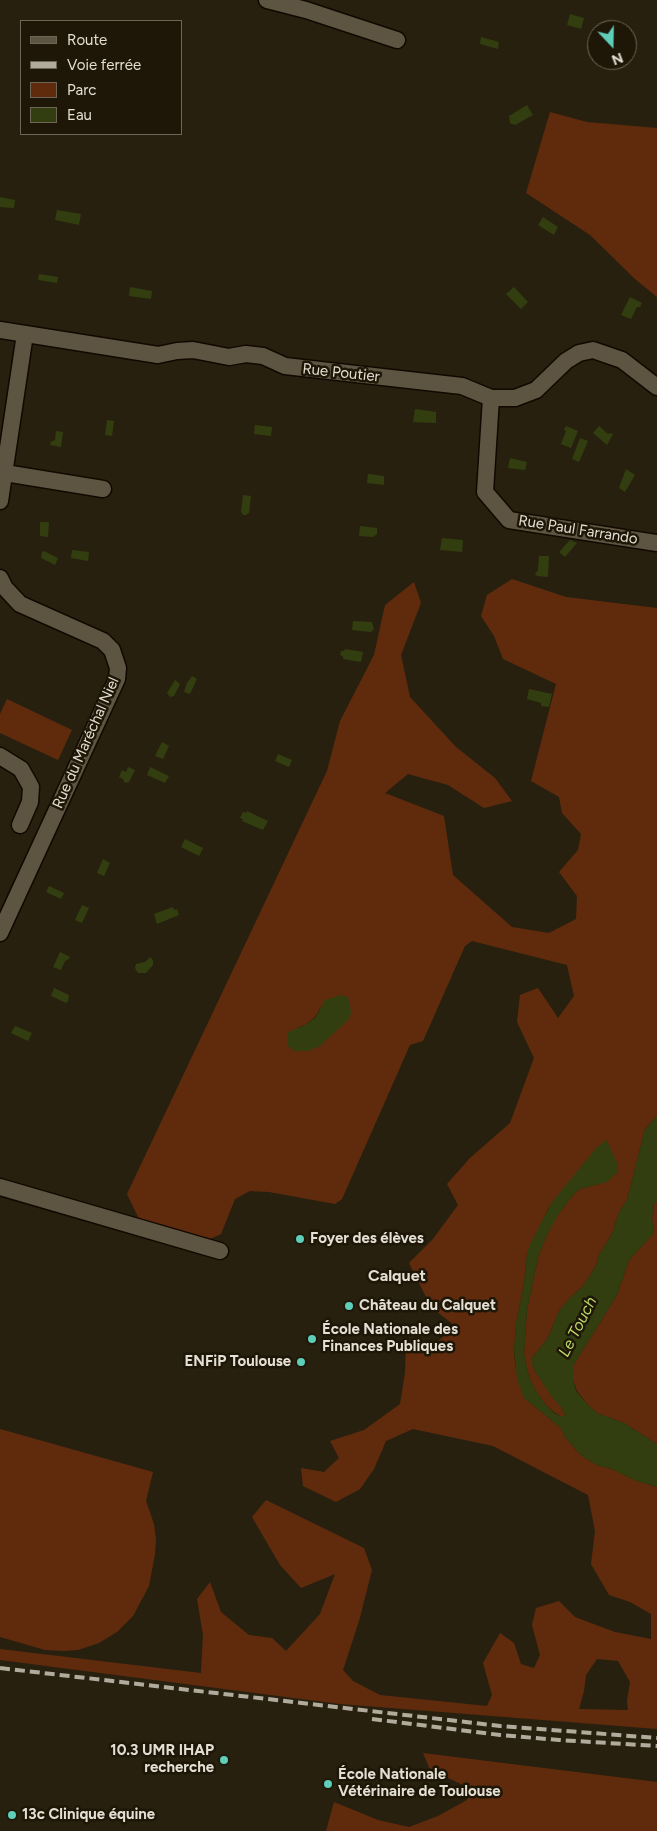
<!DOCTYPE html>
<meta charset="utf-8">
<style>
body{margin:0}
#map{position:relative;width:657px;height:1831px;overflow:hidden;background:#28200f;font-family:Figtree,sans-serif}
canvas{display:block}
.legend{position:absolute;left:20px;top:20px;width:162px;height:115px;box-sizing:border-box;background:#1e1606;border:1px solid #6d6658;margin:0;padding:6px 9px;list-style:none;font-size:15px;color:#e4dfd4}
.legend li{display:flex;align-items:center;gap:10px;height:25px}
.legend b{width:25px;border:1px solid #6d6658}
.north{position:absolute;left:587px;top:20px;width:50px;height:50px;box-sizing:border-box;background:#1e1606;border:1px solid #6d6658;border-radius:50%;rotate:159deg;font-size:14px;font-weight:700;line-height:20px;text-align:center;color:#e4dfd4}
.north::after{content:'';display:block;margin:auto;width:18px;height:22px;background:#5eceb8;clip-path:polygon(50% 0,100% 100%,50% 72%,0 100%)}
</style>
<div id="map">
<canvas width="657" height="1831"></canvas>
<ul class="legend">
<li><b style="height:6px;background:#5d5441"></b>Route</li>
<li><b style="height:6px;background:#b1ab9e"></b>Voie ferrée</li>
<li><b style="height:14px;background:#602b0d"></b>Parc</li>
<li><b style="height:14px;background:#323e0f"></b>Eau</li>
</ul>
<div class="north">N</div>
</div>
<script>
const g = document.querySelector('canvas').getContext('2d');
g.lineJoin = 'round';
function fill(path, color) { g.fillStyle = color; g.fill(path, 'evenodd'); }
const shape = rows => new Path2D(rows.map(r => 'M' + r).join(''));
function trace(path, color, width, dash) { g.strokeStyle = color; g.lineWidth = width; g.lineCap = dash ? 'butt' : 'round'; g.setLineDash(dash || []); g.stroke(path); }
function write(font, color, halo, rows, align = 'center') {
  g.font = font + ' Figtree,sans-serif'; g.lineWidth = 5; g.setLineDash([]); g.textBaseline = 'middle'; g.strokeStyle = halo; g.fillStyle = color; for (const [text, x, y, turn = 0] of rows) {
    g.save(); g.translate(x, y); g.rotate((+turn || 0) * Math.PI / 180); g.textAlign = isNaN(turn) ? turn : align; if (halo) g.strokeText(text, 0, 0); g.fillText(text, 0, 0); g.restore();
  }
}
fill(shape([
 [550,112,587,122,657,128,657,297,635,279,590,235,526,193],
 [512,579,566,597,657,608,657,1116,645,1129,627,1200,619,1212,612,1234,599,1255,596,1266,583,1286,574,1294,559,1311,548,1338,532,1358,532,1365,536,1373,561,1407,565,1416,560,1416,554,1412,546,1405,536,1391,529,1377,524,1353,527,1310,539,1254,553,1221,574,1194,580,1189,599,1184,573,1177,548,1209,527,1253,524,1284,516,1323,514,1350,515,1365,524,1398,561,1428,565,1437,576,1450,585,1458,597,1465,612,1469,634,1480,657,1487,657,1729,340,1704,0,1660,0,1649,201,1673,203,1635,197,1599,210,1582,221,1612,249,1635,272,1638,286,1651,320,1614,335,1574,301,1588,280,1565,252,1517,266,1500,364,1548,372,1570,359,1621,343,1670,353,1681,380,1695,487,1706,492,1695,483,1663,500,1633,514,1643,521,1664,534,1668,540,1655,532,1625,536,1608,559,1601,575,1617,615,1632,651,1639,651,1614,630,1602,609,1595,591,1564,595,1531,588,1495,493,1446,413,1429,386,1441,374,1469,360,1489,336,1502,303,1486,301,1468,324,1472,339,1458,330,1441,364,1430,400,1404,405,1373,406,1346,434,1345,455,1326,431,1307,409,1263,433,1239,458,1205,447,1184,470,1158,510,1123,534,1058,517,1022,520,995,538,988,558,1018,574,996,567,965,472,941,465,946,423,1041,410,1045,342,1199,335,1204,269,1192,250,1191,235,1199,221,1234,208,1240,139,1219,127,1194,327,771,340,721,374,655,385,605,414,582,421,603,401,655,410,697,456,747,495,778,512,801,484,808,448,785,408,774,385,793,444,816,453,875,512,927,549,933,576,919,577,896,559,872,578,850,581,834,562,813,559,797,531,781,556,684,503,659,494,636,481,616,487,595],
 [321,1006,308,1051,297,1028,305,1025,316,1016],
 [597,1659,618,1661,630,1682,627,1701,628,1710,579,1709,584,1691,586,1675],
 [7,699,72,730,58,760,0,733,0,714],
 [657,1201,657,1444,624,1423,597,1413,588,1405,577,1391,573,1380,573,1366,617,1295,629,1260,654,1233,652,1217,654,1204],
 [0,1429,153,1472,146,1501,154,1524,156,1539,155,1554,149,1586,133,1616,117,1632,99,1643,78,1650,64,1651,45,1650,0,1637],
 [423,1753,657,1782,657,1831,326,1831,334,1802,378,1820,409,1827,438,1816,467,1800,465,1786,446,1777,431,1772]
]), '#602b0d');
fill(shape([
 [570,14,584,18,581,29,567,25],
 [481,37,499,42,498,49,480,44],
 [527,105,533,115,515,125,510,123,509,116],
 [0,197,15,200,14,208,0,207],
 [57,210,81,214,79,225,55,220],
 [543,217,558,227,554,235,538,225],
 [39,274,58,277,57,283,38,280],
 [130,287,152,291,151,299,129,296],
 [514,287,528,302,521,309,506,294],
 [630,297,642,303,640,307,637,307,631,319,621,315],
 [415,409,436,412,436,423,413,422],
 [107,420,114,421,112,436,105,435],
 [255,425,272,427,271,436,254,434],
 [566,426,578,431,571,448,561,444,566,431,564,430],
 [599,426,608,434,611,433,613,434,607,445,593,433],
 [56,431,63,432,61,447,50,445,51,442,55,440],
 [580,438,588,441,579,462,572,459],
 [510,458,527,462,525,470,508,468],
 [626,469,635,475,625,492,619,488],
 [368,474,384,476,384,485,367,483],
 [243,495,251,496,249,513,246,515,243,515,241,512],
 [40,522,49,522,48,537,40,536],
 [360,526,377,528,377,534,373,537,359,536],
 [442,538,463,540,462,552,440,550],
 [570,540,577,543,565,557,560,553,560,551],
 [72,550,89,552,88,561,71,558],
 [44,551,58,558,55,565,41,558,42,552],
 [539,556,549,556,548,577,537,576,535,574,538,570],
 [353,621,372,622,374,629,371,632,352,630],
 [345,649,363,652,361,662,343,659,343,656,340,655,341,651,344,651],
 [192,676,197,679,190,694,184,692,187,683],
 [175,680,180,684,174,696,170,697,167,693],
 [529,689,552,694,549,707,541,706,541,703,527,699],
 [162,742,169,746,163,759,155,756],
 [278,754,292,760,289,767,275,761],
 [128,767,135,770,129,782,125,783,123,779,119,777,122,770,126,772],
 [150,767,169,776,165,783,147,775],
 [247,811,268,821,263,830,242,821,243,819,240,818,243,812,246,813],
 [185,839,203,848,199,856,181,847],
 [103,859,110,863,104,876,97,873],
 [49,886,64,893,61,899,46,892],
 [82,905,89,908,82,923,75,920],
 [173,907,174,910,177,909,179,915,157,924,154,914],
 [60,952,70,957,69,959,65,961,61,970,53,967],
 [150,957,153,960,153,965,146,973,138,973,135,968,136,964,145,962],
 [54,988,69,995,68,1001,66,1003,51,996],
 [341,995,348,997,350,1003,351,1014,348,1020,320,1046,308,1051,295,1051,288,1046,288,1032,305,1025,316,1017,325,1000],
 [15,1026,32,1033,28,1041,11,1033],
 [657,1116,657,1201,654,1204,652,1217,654,1233,629,1260,617,1295,573,1366,573,1380,576,1391,588,1405,597,1413,624,1423,657,1444,657,1487,634,1480,612,1469,597,1465,585,1458,576,1450,565,1437,561,1428,524,1398,517,1379,514,1350,516,1323,524,1284,527,1253,530,1244,552,1202,597,1147,607,1140,618,1166,617,1173,607,1182,580,1189,574,1194,558,1215,548,1233,539,1254,527,1310,524,1353,529,1377,536,1391,546,1405,554,1413,560,1416,565,1416,561,1407,552,1397,536,1373,532,1365,532,1358,548,1338,559,1311,569,1299,583,1286,596,1266,599,1255,612,1234,619,1212,627,1200,645,1129]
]), '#323e0f');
const minor = shape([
 [267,0,306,10,397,40],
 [0,330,158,355,177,351,193,350,229,357,246,354,263,356,285,366,462,386,491,398,515,398,536,390,566,361,579,353,593,350,622,360,657,387],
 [491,398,485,492,509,520,657,543],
 [5,473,103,489],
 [0,501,25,334],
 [0,578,5,588,20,604,103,641,112,650,118,668,117,679,0,933],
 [0,756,21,769,31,787,30,802,20,825],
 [0,1187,220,1251]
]);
trace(minor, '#110900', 19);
trace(minor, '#5d5441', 16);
trace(shape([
 [0,1668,500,1726,657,1738],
 [372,1719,500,1735,559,1740,657,1746]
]), '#b1ab9e', 4, [10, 5]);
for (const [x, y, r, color] of [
 [300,1239,5,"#5eceb8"],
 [349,1306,5,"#5eceb8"],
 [312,1339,5,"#5eceb8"],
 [301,1362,5,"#5eceb8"],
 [224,1760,5,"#5eceb8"],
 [328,1784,5,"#5eceb8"],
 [12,1815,5,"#5eceb8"]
]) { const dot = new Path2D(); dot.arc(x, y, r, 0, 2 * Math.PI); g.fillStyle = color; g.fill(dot); trace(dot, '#1e1606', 2); }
write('15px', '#e4dfd4', '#1e1606', [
 ["Rue Poutier",341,373,6],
 ["Rue Paul Farrando",578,530,9],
 ["Rue du Maréchal Niel",86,743,-66]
]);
write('bold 15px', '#e4dfd4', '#1e1606', [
 ["Foyer des élèves",310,1239],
 ["Château du Calquet",359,1306],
 ["École Nationale des",322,1330],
 ["Finances Publiques",322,1347],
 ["ENFiP Toulouse",291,1362,"right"],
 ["10.3 UMR IHAP",214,1751,"right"],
 ["recherche",214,1768,"right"],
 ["École Nationale",338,1775],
 ["Vétérinaire de Toulouse",338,1792],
 ["13c Clinique équine",22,1815]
], 'left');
write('bold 16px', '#e4dfd4', '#1e1606', [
 ["Calquet",397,1276]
]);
write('italic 16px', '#bddb69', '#1e1606', [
 ["Le Touch",578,1327,-63]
]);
</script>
